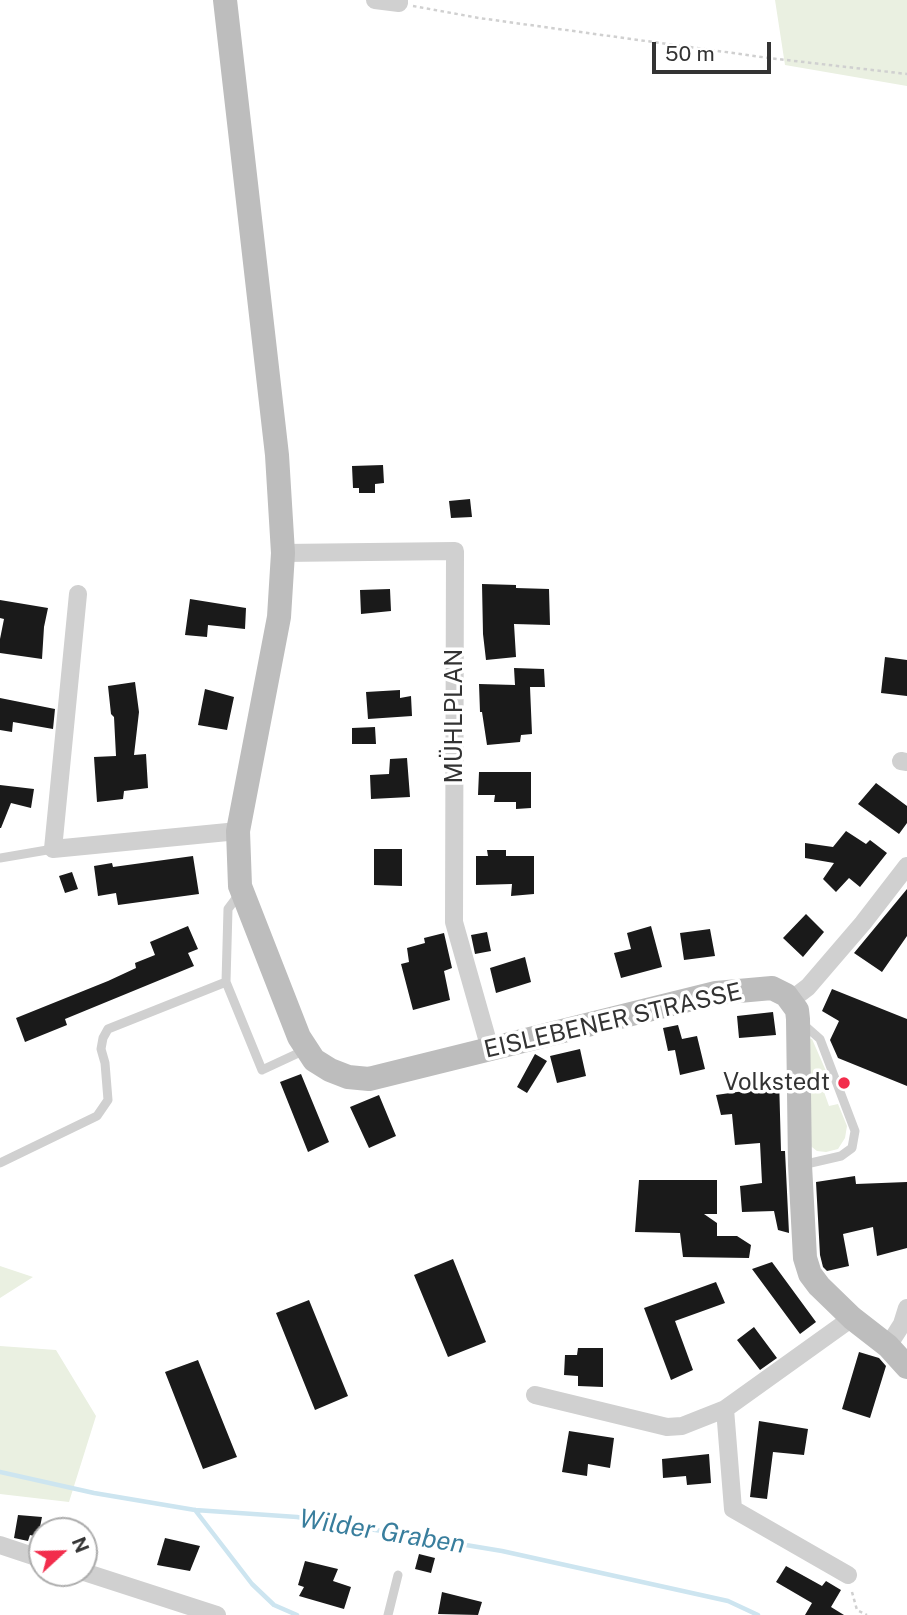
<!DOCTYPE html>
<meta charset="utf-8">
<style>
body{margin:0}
#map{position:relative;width:907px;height:1615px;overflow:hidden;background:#fff;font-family:"Public Sans",sans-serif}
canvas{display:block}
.north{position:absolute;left:28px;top:1517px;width:70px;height:70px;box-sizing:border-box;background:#fff;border:2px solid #adadad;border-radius:50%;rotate:68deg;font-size:19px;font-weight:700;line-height:28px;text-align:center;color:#333}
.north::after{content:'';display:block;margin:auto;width:24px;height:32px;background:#f22d4c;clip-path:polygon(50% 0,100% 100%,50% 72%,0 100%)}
.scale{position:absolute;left:652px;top:42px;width:119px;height:32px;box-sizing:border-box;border:4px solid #333;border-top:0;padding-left:9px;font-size:21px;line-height:24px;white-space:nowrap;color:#333;-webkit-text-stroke:5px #fff;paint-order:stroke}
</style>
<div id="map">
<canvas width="907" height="1615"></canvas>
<div class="north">N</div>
<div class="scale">50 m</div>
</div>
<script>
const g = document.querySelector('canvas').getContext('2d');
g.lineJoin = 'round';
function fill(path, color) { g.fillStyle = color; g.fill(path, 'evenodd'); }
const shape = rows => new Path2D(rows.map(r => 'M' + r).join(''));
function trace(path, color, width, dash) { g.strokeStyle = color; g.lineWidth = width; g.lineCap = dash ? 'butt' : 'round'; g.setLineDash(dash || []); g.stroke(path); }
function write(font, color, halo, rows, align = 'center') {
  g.font = font + ' "Public Sans",sans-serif'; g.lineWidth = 7; g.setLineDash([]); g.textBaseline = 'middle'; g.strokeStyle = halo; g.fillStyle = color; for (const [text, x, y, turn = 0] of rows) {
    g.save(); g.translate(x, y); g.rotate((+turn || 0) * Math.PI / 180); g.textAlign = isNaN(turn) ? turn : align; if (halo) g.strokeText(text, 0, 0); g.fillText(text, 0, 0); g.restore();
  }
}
fill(shape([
 [775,0,907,0,907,86,785,65],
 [808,1038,812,1039,826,1071,818,1075,829,1106,838,1104,847,1126,845,1138,838,1149,826,1152,817,1151,808,1144],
 [0,1266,33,1277,0,1298],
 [0,1346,56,1350,96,1416,69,1502,0,1494]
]), '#eaf0e1');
trace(shape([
 [0,1472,94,1493,195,1510,297,1517,502,1551,728,1601,758,1615],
 [195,1510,252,1584,274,1605,297,1615]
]), '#cde5f0', 4.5);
fill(shape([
 [383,465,384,483,375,484,375,493,359,493,359,488,353,488,352,466],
 [470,499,472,517,451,518,449,501],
 [482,584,516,585,516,588,549,589,550,625,514,624,516,657,486,660,483,634],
 [390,589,391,611,361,614,360,590],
 [190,599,246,608,245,629,208,625,207,637,185,635],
 [0,600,48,608,44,627,42,659,0,653,0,639,4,619,0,618],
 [885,657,907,660,907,696,881,693],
 [514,668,544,669,545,687,530,687,532,734,521,735,520,742,487,745,482,712,480,712,479,684,515,685],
 [135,682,139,712,134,755,146,754,148,788,124,791,123,799,97,802,94,757,116,756,114,717,111,714,108,686],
 [205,689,234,697,227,730,198,725],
 [400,690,400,698,411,696,412,716,368,719,366,692],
 [0,698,55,709,53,729,13,722,12,732,0,730],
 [375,727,376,744,352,744,352,728],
 [407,758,410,797,371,799,370,775,389,774,390,759],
 [479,772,531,772,531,808,516,809,516,802,494,802,495,795,478,795],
 [876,783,907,806,907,823,899,834,858,804],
 [0,785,34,789,31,808,11,803,1,828,0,828],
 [846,831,866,844,870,840,887,853,860,887,849,878,836,892,823,879,834,863,805,858,805,843,833,847],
 [374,849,402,849,402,886,374,885],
 [487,850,506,850,506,856,534,856,534,894,511,896,512,884,476,885,476,856,488,856],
 [193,856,199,894,118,905,116,893,98,896,94,866,112,863,113,867],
 [72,872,78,889,65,893,59,876],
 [907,889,907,936,882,972,854,953],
 [806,914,824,932,803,957,783,938],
 [188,926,198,949,188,953,194,966,65,1019,67,1025,25,1042,16,1018,108,981,136,968,135,963,155,955,150,942],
 [651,926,662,967,621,978,614,953,631,949,627,933],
 [710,929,715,956,684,960,680,933],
 [487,932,491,951,475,954,471,935],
 [444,933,452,968,444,971,450,1000,413,1010,401,964,409,962,407,948,425,943,424,938],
 [525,957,531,982,496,993,490,968],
 [832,989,907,1019,907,1086,838,1058,830,1040,839,1021,822,1011],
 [773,1012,776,1035,739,1038,737,1016],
 [678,1025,682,1039,697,1036,705,1069,680,1075,675,1050,668,1051,663,1028],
 [580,1049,586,1076,557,1083,550,1056],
 [535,1054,547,1061,527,1093,517,1087],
 [301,1074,329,1142,308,1152,280,1082],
 [751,1077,779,1078,781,1151,785,1151,789,1233,778,1230,774,1211,742,1212,740,1186,762,1183,760,1143,735,1145,732,1114,721,1115,716,1095,751,1090],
 [379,1095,396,1136,369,1148,350,1107],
 [855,1176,856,1184,907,1182,907,1248,877,1256,873,1227,843,1234,849,1266,827,1271,823,1267,820,1255,816,1182],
 [639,1180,717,1180,717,1214,704,1214,717,1223,717,1236,737,1236,751,1245,749,1258,683,1257,680,1233,635,1232],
 [453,1259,486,1342,448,1357,414,1275],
 [772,1262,816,1322,800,1334,752,1269],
 [716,1282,725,1303,675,1321,693,1370,671,1380,644,1308],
 [309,1300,348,1396,315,1410,276,1313],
 [754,1327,777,1358,760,1370,737,1340],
 [578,1348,603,1348,603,1387,578,1386,578,1376,564,1375,565,1355,577,1355],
 [859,1352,879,1358,886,1366,870,1418,842,1409],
 [198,1360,237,1457,203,1469,165,1372],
 [759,1421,808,1429,804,1455,773,1452,767,1499,750,1497],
 [569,1431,614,1438,610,1468,588,1464,587,1476,562,1472],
 [709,1454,711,1483,687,1485,686,1476,663,1478,662,1459],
 [18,1515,42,1517,38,1537,30,1535,28,1541,14,1538],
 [165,1538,200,1546,190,1571,157,1565],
 [419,1554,435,1558,431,1573,415,1569],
 [305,1561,338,1569,333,1581,351,1587,344,1609,299,1596,304,1587,298,1585],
 [786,1566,822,1586,826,1581,841,1590,831,1607,844,1615,805,1615,812,1603,776,1582],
 [442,1592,482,1602,478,1615,438,1614]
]), '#1a1a1a');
trace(shape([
 [413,6,479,18,769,58,907,74],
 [852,1592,857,1610,867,1615]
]), '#d0d0d0', 2.5, [3.5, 3.5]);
trace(shape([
 [0,858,53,849],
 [226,982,228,909,240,893],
 [0,1163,97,1116,108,1100,105,1063,101,1049,103,1038,108,1029,226,982,262,1070,305,1050],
 [802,1165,841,1156,852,1148,855,1131,820,1039,803,1024],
 [388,1615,398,1575]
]), '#d0d0d0', 9);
trace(shape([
 [375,0,399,3,399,0],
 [283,553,455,551,454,922,490,1049],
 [78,594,53,849,238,831],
 [901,761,907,762],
 [791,1000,808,987,863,923,907,866],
 [888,1346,902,1324,907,1308],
 [535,1395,667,1427,682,1426,725,1409,852,1318],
 [725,1409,733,1509,848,1575],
 [0,1545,42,1559],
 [84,1572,217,1615]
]), '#d0d0d0', 18);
trace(shape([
 [225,0,277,455,283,553,279,617,238,831,240,886,299,1037,314,1060,330,1070,348,1077,369,1079,716,993,772,988,786,995,797,1010,798,1019,800,1165,805,1258,810,1274,819,1286,852,1318,888,1346,907,1367]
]), '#bdbdbd', 24);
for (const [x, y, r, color] of [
 [844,1083,7,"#f22d4c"]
]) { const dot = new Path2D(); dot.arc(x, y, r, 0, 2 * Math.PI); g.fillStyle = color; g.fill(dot); trace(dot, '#fff', 2.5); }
write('24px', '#333', '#fff', [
 ["MÜHLPLAN",455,716,-90],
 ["EISLEBENER STRASSE",613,1021,-13]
]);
write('24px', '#333', '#fff', [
 ["Volkstedt",830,1083]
], 'right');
write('italic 26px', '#397e9d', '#fff', [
 ["Wilder Graben",382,1532,9]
]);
</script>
